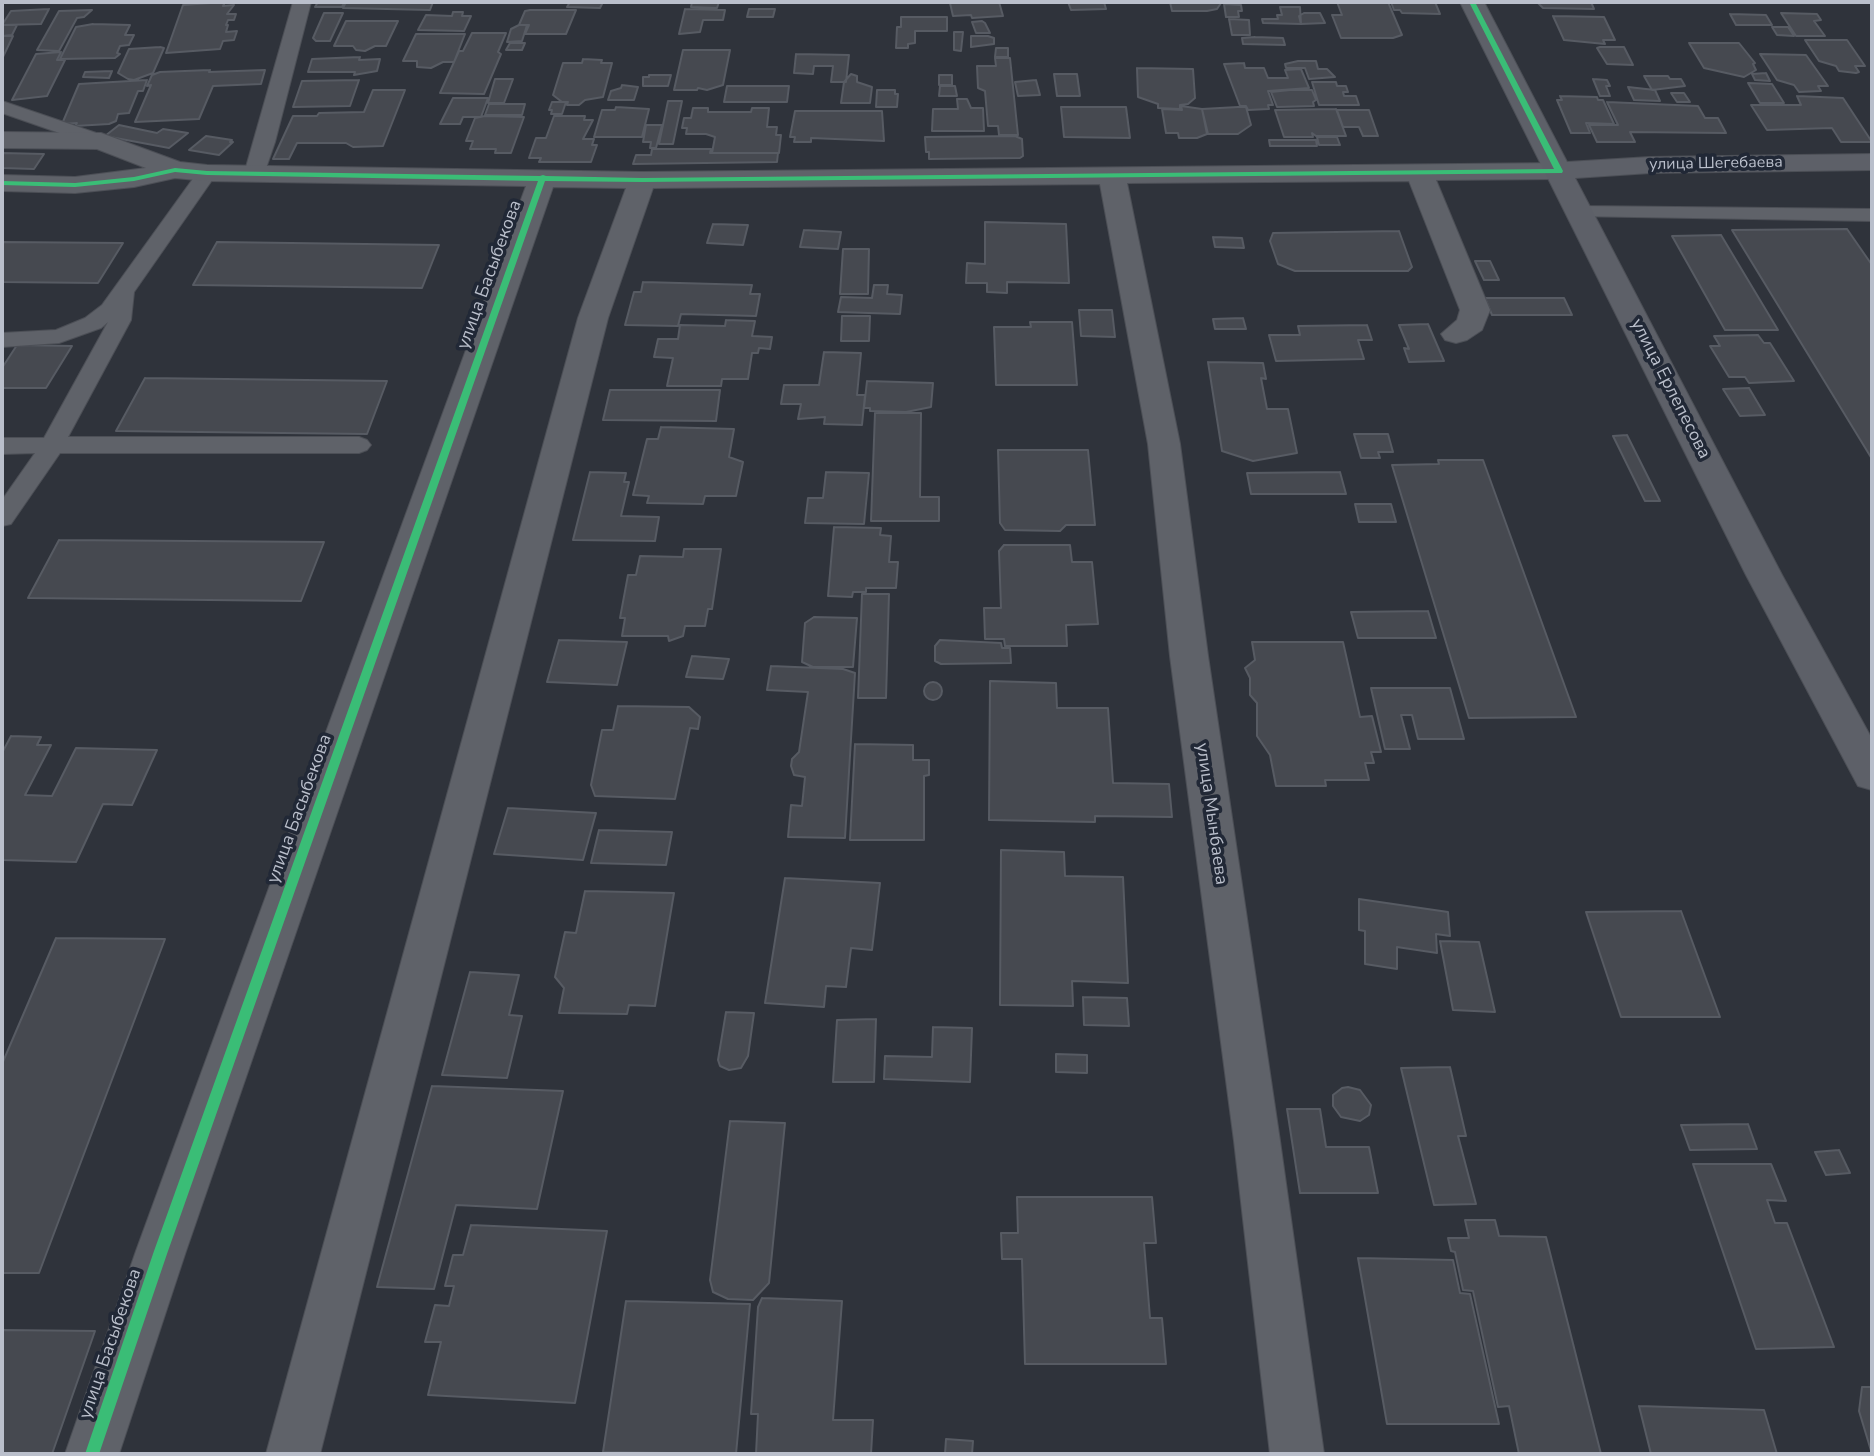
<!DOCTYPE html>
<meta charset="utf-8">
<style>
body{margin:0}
#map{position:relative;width:1874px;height:1456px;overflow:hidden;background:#2f333b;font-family:"Nunito Sans",sans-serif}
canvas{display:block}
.frame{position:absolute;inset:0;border:4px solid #babfcb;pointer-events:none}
</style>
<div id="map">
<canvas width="1874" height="1456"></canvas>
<div class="frame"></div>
</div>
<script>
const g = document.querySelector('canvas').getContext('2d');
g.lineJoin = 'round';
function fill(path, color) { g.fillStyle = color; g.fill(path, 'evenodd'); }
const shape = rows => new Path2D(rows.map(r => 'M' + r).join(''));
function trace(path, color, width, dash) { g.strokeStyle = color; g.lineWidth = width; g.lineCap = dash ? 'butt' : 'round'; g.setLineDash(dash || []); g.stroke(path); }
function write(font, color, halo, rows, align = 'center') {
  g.font = font + ' "Nunito Sans",sans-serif'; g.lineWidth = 7; g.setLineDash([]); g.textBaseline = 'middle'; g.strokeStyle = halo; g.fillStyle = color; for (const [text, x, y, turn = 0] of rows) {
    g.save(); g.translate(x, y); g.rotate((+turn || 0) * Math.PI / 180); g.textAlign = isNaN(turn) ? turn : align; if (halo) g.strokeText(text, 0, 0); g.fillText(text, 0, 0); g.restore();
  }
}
const building = shape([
 [225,2,223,6,234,5,227,14,236,14,234,20,228,20,226,25,228,25,226,32,237,31,234,40,223,41,220,49,166,53,183,5,225,2],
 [318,2,344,2,342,7,315,7,318,2],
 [346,2,433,2,430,10,343,8,346,2],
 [570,2,603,2,600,8,567,7,570,2],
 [692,2,719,2,717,8,691,7,692,2],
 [999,2,1003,16,972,18,971,15,953,16,950,3,999,2],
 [1068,2,1104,2,1106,9,1071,10,1068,2],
 [1170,2,1221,2,1221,3,1217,9,1207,11,1172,11,1170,2],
 [1337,2,1388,2,1402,35,1393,38,1341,38,1332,15,1342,15,1337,2],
 [1391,2,1435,2,1440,14,1402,13,1400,10,1394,10,1391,2],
 [1537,2,1591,2,1594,9,1543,8,1537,2],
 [1224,4,1241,5,1242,11,1238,11,1239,17,1226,17,1224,4],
 [1280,7,1300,7,1301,24,1263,23,1262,19,1278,19,1277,15,1282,15,1280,7],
 [49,9,41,24,2,25,11,11,49,9],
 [685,9,725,10,723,20,703,20,700,32,679,34,685,9],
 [749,9,775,9,773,17,747,17,749,9],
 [92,10,84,17,77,18,59,51,37,50,59,11,92,10],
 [530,10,576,10,566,34,525,34,529,25,519,25,525,11,530,10],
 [453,12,463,12,462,16,471,16,464,31,418,30,426,15,452,16,453,12],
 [324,13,343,13,330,41,316,41,313,38,324,13],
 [1304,13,1320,13,1325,23,1301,24,1299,16,1304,13],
 [1781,13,1817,14,1821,20,1814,21,1825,36,1796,36,1781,13],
 [1730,14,1766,15,1772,25,1736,25,1730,14],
 [1553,16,1604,17,1615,40,1603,40,1605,44,1564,40,1553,16],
 [901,17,947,17,947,31,915,31,915,43,908,44,908,48,896,48,897,27,901,27,901,17],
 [1229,19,1249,20,1250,35,1232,35,1229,19],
 [346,21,398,21,386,46,375,46,365,51,356,50,353,46,334,46,346,21],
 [982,21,985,23,990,33,976,33,972,22,982,21],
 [93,24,130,25,125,35,134,35,129,45,120,46,117,53,120,54,115,58,60,59,76,27,93,24],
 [2,25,17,25,12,35,2,36,2,25],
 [519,25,527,25,522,41,507,42,511,29,519,25],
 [1772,27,1788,27,1794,36,1777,35,1772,27],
 [954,32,963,32,961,51,954,50,954,32],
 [472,33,506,33,498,52,501,54,484,94,440,93,459,51,463,51,472,33],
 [416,34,465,34,454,62,443,62,431,68,417,67,417,61,403,61,416,34],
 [2,36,13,36,2,59,2,36],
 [971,36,988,36,994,38,994,44,971,47,971,36],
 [1255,37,1283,38,1285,45,1243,44,1242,38,1255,37],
 [1805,40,1847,40,1865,66,1855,66,1859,72,1856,73,1839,71,1836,66,1819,61,1805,40],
 [510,43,525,43,522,50,506,50,510,43],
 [1689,43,1739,43,1755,63,1753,64,1756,70,1744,77,1704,68,1689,43],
 [160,47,164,48,153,73,134,80,128,79,118,73,129,49,160,47],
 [1600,47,1624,47,1633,65,1607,64,1597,48,1600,47],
 [996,48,1008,48,1008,57,995,57,996,48],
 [683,50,730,50,723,85,707,90,698,88,697,90,674,90,683,50],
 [61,52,57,60,65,60,47,96,12,100,36,54,61,52],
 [796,54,849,55,846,82,831,82,833,66,814,66,813,74,794,73,796,54],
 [1760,54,1806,55,1828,86,1818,86,1821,91,1799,92,1794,85,1777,80,1760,54],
 [360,57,359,60,380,59,377,71,354,75,355,72,308,72,312,59,360,57],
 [995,58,1010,58,1018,135,999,135,998,126,988,126,985,91,978,88,977,66,996,66,995,58],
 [583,59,602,60,601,63,612,63,603,97,585,100,579,105,567,105,568,102,562,102,553,95,563,63,582,63,583,59],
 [1298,61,1316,61,1318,69,1327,69,1335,77,1309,79,1305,68,1286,68,1285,64,1298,61],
 [1244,63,1245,68,1264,68,1268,78,1288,78,1285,70,1301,69,1309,88,1268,91,1273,105,1268,105,1269,109,1248,110,1246,106,1240,106,1224,64,1244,63],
 [1137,68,1193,69,1195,98,1188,104,1180,105,1180,109,1158,108,1158,104,1138,97,1137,68],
 [210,70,209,72,265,70,261,84,213,86,199,119,135,122,151,85,147,86,152,75,160,72,210,70],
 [112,71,109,78,83,77,85,72,112,71],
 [1766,73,1770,81,1755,80,1752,74,1766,73],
 [851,74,857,76,857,82,872,87,870,103,841,103,844,82,851,74],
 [1054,74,1077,74,1080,96,1057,96,1054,74],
 [649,75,671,75,668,86,643,86,643,77,649,77,649,75],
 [939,75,952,75,952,85,939,85,939,75],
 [1644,76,1668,76,1670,79,1681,79,1685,86,1652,90,1644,76],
 [495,79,513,79,504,103,488,103,495,79],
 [1593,79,1607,80,1610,86,1606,86,1610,96,1600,96,1593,79],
 [147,80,143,91,138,91,129,113,118,114,116,121,109,124,75,126,77,123,62,124,79,84,147,80],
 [359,80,350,106,293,107,302,81,359,80],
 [1036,80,1040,95,1018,96,1015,82,1036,80],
 [1312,82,1336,82,1337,86,1346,86,1348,92,1343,92,1344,96,1356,96,1359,105,1319,105,1312,82],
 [1748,83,1772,84,1784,103,1760,103,1748,83],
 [622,85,638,87,634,100,608,100,611,91,621,88,622,85],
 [727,86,789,86,787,102,724,102,727,86],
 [940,86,955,86,957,96,939,96,940,86],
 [1628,87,1655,90,1660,101,1634,100,1628,87],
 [373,90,405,90,383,146,353,147,346,143,297,143,289,159,273,159,293,116,317,116,319,113,364,112,373,90],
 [877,90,895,90,895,94,898,94,897,107,876,107,877,90],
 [1290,90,1312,90,1316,100,1313,102,1314,106,1277,107,1271,92,1290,90],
 [1671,93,1684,93,1690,102,1677,102,1671,93],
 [1560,96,1597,97,1598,100,1603,100,1614,124,1586,123,1590,133,1571,133,1557,100,1562,100,1560,96],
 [1797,96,1843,98,1872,142,1841,142,1832,128,1767,130,1751,105,1801,105,1797,96],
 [453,98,488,98,481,117,463,117,460,124,440,124,453,98],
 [957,99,967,99,971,108,983,108,984,131,932,131,933,109,958,109,957,99],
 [668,101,682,101,673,144,659,144,668,101],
 [552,102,566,102,562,114,551,114,552,110,549,110,552,102],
 [1607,102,1698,106,1705,118,1718,118,1726,133,1630,132,1635,142,1597,142,1589,125,1618,125,1607,102],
 [489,104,525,104,522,115,485,115,489,104],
 [1181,106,1202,109,1207,134,1197,138,1179,138,1178,133,1166,133,1162,109,1182,110,1181,106],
 [616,107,649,109,642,137,594,137,602,110,615,110,616,107],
 [1061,107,1126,107,1130,138,1064,137,1061,107],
 [1238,107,1246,107,1251,125,1238,134,1208,134,1202,109,1238,107],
 [693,108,708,108,708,112,751,112,752,108,769,108,767,127,777,127,776,135,781,135,779,153,712,153,715,137,706,134,686,134,687,128,682,128,684,118,691,118,693,108],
 [1336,109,1346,136,1316,136,1312,133,1313,137,1284,137,1275,110,1336,109],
 [1337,110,1369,110,1378,136,1363,136,1359,127,1343,127,1337,110],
 [795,111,882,111,884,141,811,138,811,142,794,142,795,137,790,137,795,111],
 [485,116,524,117,511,153,495,153,496,149,470,149,473,141,466,141,475,118,485,116],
 [554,116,585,116,584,120,593,120,583,139,594,139,592,145,597,145,591,162,539,162,541,158,529,158,536,138,546,138,554,116],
 [119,125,157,133,163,129,188,133,169,148,105,136,119,125],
 [646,125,662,125,656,148,650,148,651,142,643,142,646,125],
 [206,136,232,140,230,142,233,142,219,155,189,150,206,136],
 [1015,136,1022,139,1023,156,1020,158,929,159,929,152,926,152,925,137,1015,136],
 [1317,137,1337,137,1340,145,1319,145,1317,137],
 [1269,140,1316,140,1317,146,1270,146,1269,140],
 [652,149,711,149,710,153,778,153,777,162,633,164,636,155,651,155,652,149],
 [2,153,44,154,34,169,2,168,2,153],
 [985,222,1066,224,1069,283,1007,282,1007,293,987,292,987,283,966,283,967,263,985,264,985,222],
 [713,224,748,225,743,245,707,243,713,224],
 [1847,229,1872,265,1872,459,1732,230,1847,229],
 [804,230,841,232,838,249,800,247,804,230],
 [1399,231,1412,267,1408,271,1295,271,1278,264,1270,241,1273,233,1399,231],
 [1721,235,1778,330,1725,330,1672,236,1721,235],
 [1213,237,1242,238,1244,248,1215,247,1213,237],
 [2,242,123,243,98,283,2,282,2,242],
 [217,242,439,245,422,288,193,285,217,242],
 [843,249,869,249,868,294,840,294,843,249],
 [1475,261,1490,261,1499,280,1484,280,1475,261],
 [643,282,752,285,750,294,760,294,756,316,681,314,678,326,625,325,634,292,641,292,643,282],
 [874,285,888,285,887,294,902,295,900,314,838,312,841,297,872,298,874,285],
 [1485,298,1564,298,1572,315,1492,315,1485,298],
 [1079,310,1112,310,1115,337,1081,336,1079,310],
 [842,316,870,316,869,341,841,341,842,316],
 [1243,318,1246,329,1215,329,1213,319,1243,318],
 [726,320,755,321,752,336,772,337,770,349,759,348,758,353,752,353,748,379,722,379,721,386,667,386,673,358,654,357,658,339,678,339,680,325,725,326,726,320],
 [1030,322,1072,322,1077,385,996,385,994,327,1031,327,1030,322],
 [1428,324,1444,361,1409,362,1404,348,1409,349,1399,325,1428,324],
 [1367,325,1372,340,1358,340,1364,359,1276,361,1269,335,1300,335,1298,326,1367,325],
 [1758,335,1764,343,1770,343,1794,381,1749,383,1745,377,1729,377,1710,346,1720,346,1714,336,1758,335],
 [17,345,72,346,46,388,2,388,2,368,17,345],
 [824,352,861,353,857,395,865,395,862,425,824,424,825,417,798,419,801,404,781,404,784,385,819,385,824,352],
 [1208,362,1263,363,1266,379,1261,378,1267,409,1288,409,1297,453,1253,461,1222,451,1208,362],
 [145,378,387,381,367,434,116,431,145,378],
 [867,381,933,383,931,407,906,412,870,411,870,408,864,408,867,381],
 [1749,388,1765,415,1740,416,1723,389,1749,388],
 [610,390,720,390,716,421,603,420,610,390],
 [875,413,921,413,920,497,939,497,939,521,871,521,875,413],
 [661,427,734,429,729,457,743,462,736,496,705,496,703,504,647,503,649,496,633,495,647,439,658,439,661,427],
 [1354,434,1388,434,1393,452,1378,452,1380,458,1361,458,1354,434],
 [1627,435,1660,501,1645,501,1613,436,1627,435],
 [998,450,1088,450,1095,525,1066,525,1060,531,1005,530,1000,523,998,450],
 [1438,460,1483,460,1576,717,1469,718,1392,465,1439,464,1438,460],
 [590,472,626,473,624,482,629,482,621,516,659,517,655,541,573,540,590,472],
 [826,472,869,473,864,524,805,523,808,498,823,498,826,472],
 [1340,472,1346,494,1251,494,1247,473,1340,472],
 [1355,504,1391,504,1396,522,1359,522,1355,504],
 [834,527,881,528,880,535,891,536,889,562,898,562,896,588,866,588,866,592,853,592,852,597,828,596,834,527],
 [59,540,324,542,301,601,28,598,59,540],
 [1004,545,1070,545,1072,562,1092,562,1098,624,1066,625,1067,646,1005,646,1004,639,985,639,984,608,1001,608,999,551,1004,545],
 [684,549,721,549,712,609,708,609,705,626,685,626,683,636,669,641,668,636,622,636,625,618,620,618,628,575,636,575,640,556,683,557,684,549],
 [862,594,889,594,886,698,858,698,862,594],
 [1428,611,1436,638,1358,638,1351,612,1428,611],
 [814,617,857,618,853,667,813,667,802,662,805,623,814,617],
 [559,640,627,642,617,685,547,682,559,640],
 [940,640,1001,643,1002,648,1010,648,1011,663,941,664,935,661,935,646,940,640],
 [1252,642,1343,642,1360,717,1372,716,1381,752,1371,752,1374,763,1365,763,1369,780,1325,780,1326,786,1276,786,1270,755,1257,736,1257,703,1250,695,1250,678,1245,668,1255,660,1252,642],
 [692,656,729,659,723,679,686,677,692,656],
 [771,666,843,669,855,673,845,838,788,837,791,805,802,806,805,777,794,775,791,766,792,759,799,752,808,692,767,690,771,666],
 [990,681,1056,683,1057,708,1108,708,1113,783,1169,784,1172,817,1095,816,1095,822,989,820,990,681],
 '924 691a9 9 0 1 1 18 0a9 9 0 1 1-18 0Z',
 [1371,688,1450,688,1464,739,1418,739,1412,715,1401,715,1410,749,1385,749,1371,688],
 [618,706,689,707,700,717,698,729,690,728,675,799,595,796,591,785,602,730,613,730,618,706],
 [11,736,41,737,37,745,51,745,25,795,52,796,76,748,157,750,132,805,103,804,76,862,2,860,2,753,11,736],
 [855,744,913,745,913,760,929,760,929,775,924,776,924,840,850,840,855,744],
 [508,808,596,813,583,860,494,854,508,808],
 [599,830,672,832,666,865,591,863,599,830],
 [1001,850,1064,852,1065,876,1123,877,1128,983,1072,981,1073,1006,1000,1005,1001,850],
 [785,878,880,883,872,950,851,948,846,987,826,986,824,1007,765,1003,785,878],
 [585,891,674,893,655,1006,629,1005,627,1014,559,1013,564,988,555,977,565,932,576,933,585,891],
 [1359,899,1448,912,1450,936,1436,934,1437,953,1397,947,1397,969,1365,964,1365,931,1359,930,1359,899],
 [1681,911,1720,1017,1621,1017,1586,912,1681,911],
 [56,938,165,939,39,1273,2,1273,2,1064,56,938],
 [1440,941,1479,942,1495,1012,1453,1010,1440,941],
 [470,972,519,975,509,1015,522,1016,507,1078,442,1075,470,972],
 [1083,997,1127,998,1129,1026,1084,1025,1083,997],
 [726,1012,754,1013,748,1056,741,1068,729,1070,720,1066,718,1060,726,1012],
 [876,1019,874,1082,833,1082,837,1020,876,1019],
 [933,1027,972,1028,970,1082,884,1079,885,1056,932,1057,933,1027],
 [1056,1054,1087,1055,1087,1073,1056,1072,1056,1054],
 [1450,1067,1466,1136,1458,1136,1476,1204,1434,1205,1401,1068,1450,1067],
 [432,1086,563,1091,537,1209,456,1205,434,1289,377,1287,432,1086],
 [1348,1087,1360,1090,1371,1105,1369,1115,1360,1121,1341,1117,1333,1106,1333,1095,1342,1088,1348,1087],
 [1287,1109,1320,1109,1326,1147,1369,1147,1378,1193,1300,1193,1287,1109],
 [730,1121,785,1123,769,1283,753,1300,728,1299,713,1292,710,1280,730,1121],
 [1748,1124,1757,1149,1690,1150,1681,1125,1748,1124],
 [1839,1150,1850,1173,1826,1175,1815,1152,1839,1150],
 [1693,1164,1771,1164,1786,1201,1767,1200,1775,1223,1787,1223,1834,1347,1756,1349,1693,1164],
 [1017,1197,1152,1197,1156,1243,1144,1243,1150,1318,1162,1318,1166,1364,1025,1364,1022,1259,1002,1259,1001,1233,1018,1233,1017,1197],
 [1465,1220,1495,1220,1499,1236,1546,1237,1601,1454,1519,1454,1509,1406,1498,1407,1473,1291,1463,1290,1455,1252,1451,1251,1448,1238,1469,1238,1465,1220],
 [471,1225,607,1231,575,1403,428,1395,441,1342,425,1342,435,1305,449,1306,454,1286,445,1286,453,1255,463,1255,471,1225],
 [1358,1258,1453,1260,1460,1293,1470,1294,1499,1424,1387,1424,1358,1258],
 [762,1298,842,1301,833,1420,873,1420,871,1454,756,1454,758,1414,751,1414,758,1307,762,1298],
 [626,1301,750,1304,736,1454,603,1452,626,1301],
 [2,1330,95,1331,52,1454,2,1454,2,1330],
 [1862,1387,1872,1387,1872,1454,1859,1411,1862,1387],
 [1639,1406,1764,1410,1777,1454,1651,1454,1639,1406],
 [946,1439,973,1441,972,1454,945,1454,946,1439]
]);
fill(building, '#464950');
trace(building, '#575b63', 2);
const lane = shape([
 [293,2,311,2,275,142,264,174,261,178,254,180,247,178,244,174,293,2],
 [2,101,108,137,111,141,101,147,94,145,2,113,2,101],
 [207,167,217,173,134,292,131,320,68,437,359,437,367,440,371,445,367,450,359,453,60,453,11,524,2,526,2,500,35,453,2,454,2,438,44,438,108,322,101,328,59,343,2,347,2,333,56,330,85,318,102,305,200,169,207,167],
 [1580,206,1872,209,1872,221,1573,216,1570,212,1573,208,1580,206]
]);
const street = shape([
 [2,132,101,133,180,162,207,165,642,172,1559,163,1569,165,1573,171,1569,177,1559,179,1436,180,1490,310,1482,330,1467,340,1456,343,1445,340,1441,334,1457,320,1460,310,1409,181,1127,183,1180,444,1208,656,1280,1141,1324,1454,1270,1454,1234,1141,1170,656,1148,444,1100,184,653,188,608,318,320,1454,266,1454,578,318,626,188,553,187,186,1251,119,1454,65,1454,136,1251,526,186,207,181,175,178,134,187,75,193,2,191,2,175,75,177,146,168,97,149,2,148,2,132]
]);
const secondary = shape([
 [1460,2,1484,2,1567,162,1650,157,1872,154,1872,170,1650,173,1575,178,1782,575,1872,739,1872,790,1858,786,1746,575,1460,2]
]);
trace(lane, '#4c4f56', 2);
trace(street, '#4c4f56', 2);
trace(secondary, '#4c4f56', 2);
fill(lane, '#5f6269');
fill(street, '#5f6269');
fill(secondary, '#5d6068');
fill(shape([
 [1469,2,1475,2,1563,171,1562,173,642,182,545,181,168,1251,99,1454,85,1454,154,1251,538,181,207,175,175,172,134,181,75,187,2,185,2,181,75,183,134,177,175,168,207,171,540,176,543,175,546,176,642,178,1554,169,1469,2]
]), '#3abd76');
write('16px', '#babfcb', '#212836', [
 ["улица Шегебаева",1716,164,-1]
]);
write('18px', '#babfcb', '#212836', [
 ["улица Басыбекова",490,275,-70],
 ["улица Ерлепесова",1670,389,63],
 ["улица Басыбекова",300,809,-70],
 ["улица Мынбаева",1211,814,82],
 ["улица Басыбекова",111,1344,-71]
]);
</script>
